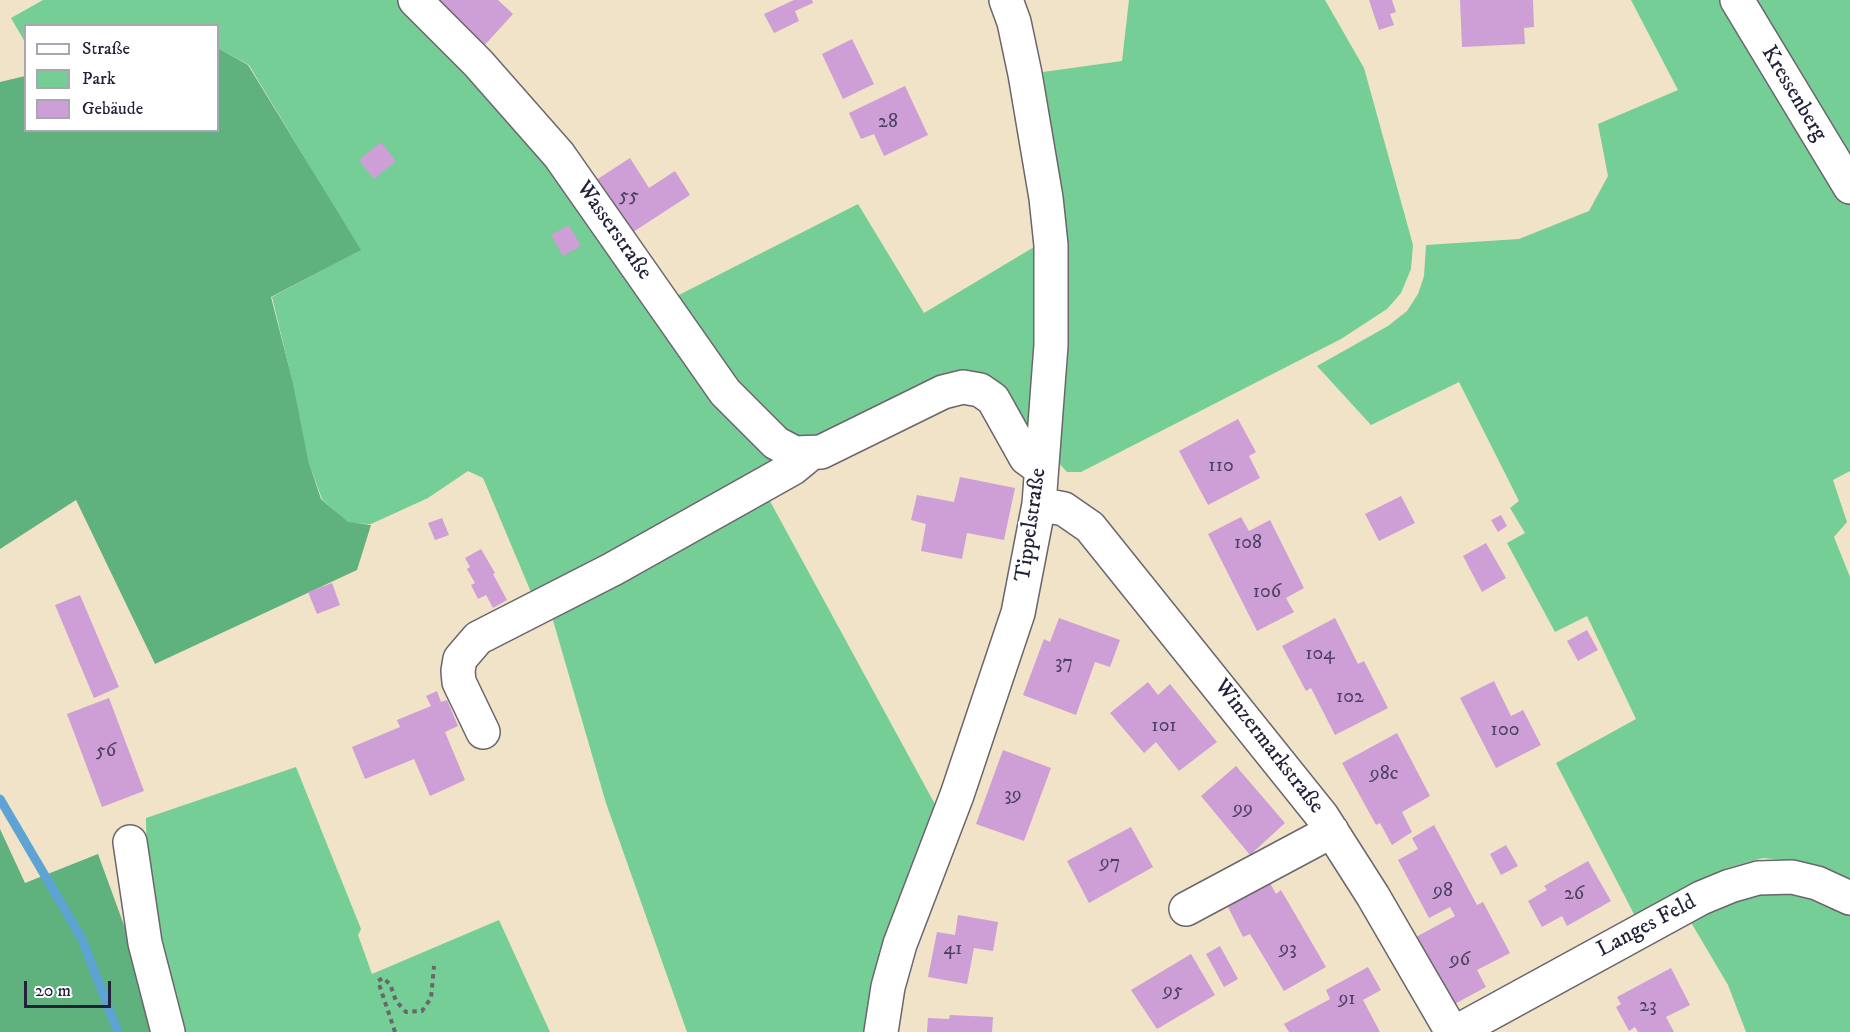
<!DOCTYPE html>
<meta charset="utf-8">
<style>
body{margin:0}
#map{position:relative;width:1850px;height:1032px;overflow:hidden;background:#f1e3c7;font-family:"IM FELL DW Pica",serif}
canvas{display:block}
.legend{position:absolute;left:24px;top:24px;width:195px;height:108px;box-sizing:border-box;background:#fff;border:2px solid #a7a7b1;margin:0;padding:8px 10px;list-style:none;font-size:18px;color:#22223b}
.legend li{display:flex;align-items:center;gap:12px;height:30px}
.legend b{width:30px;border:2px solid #a7a7b1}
.scale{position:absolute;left:24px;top:981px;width:87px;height:27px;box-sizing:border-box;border:3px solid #22223b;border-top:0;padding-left:8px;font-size:18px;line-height:21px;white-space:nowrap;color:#22223b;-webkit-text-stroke:4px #fff;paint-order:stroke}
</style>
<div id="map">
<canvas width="1850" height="1032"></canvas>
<ul class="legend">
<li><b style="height:8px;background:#fff"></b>Straße</li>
<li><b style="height:16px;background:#74ce95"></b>Park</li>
<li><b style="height:16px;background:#cd9fd6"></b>Gebäude</li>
</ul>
<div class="scale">20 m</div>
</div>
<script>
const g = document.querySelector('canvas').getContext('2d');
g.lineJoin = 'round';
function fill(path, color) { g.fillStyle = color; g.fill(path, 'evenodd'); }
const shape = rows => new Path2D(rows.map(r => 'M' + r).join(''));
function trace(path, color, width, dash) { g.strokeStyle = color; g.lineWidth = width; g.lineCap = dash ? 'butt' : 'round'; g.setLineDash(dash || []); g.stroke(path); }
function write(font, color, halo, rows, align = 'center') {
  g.font = font + ' "IM FELL DW Pica",serif'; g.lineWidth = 4.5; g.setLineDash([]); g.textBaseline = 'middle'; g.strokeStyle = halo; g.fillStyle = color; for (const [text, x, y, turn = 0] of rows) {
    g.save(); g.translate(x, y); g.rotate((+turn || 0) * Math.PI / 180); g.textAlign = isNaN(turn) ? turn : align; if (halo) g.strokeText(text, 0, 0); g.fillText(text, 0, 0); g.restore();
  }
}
fill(shape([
 [43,0,404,0,545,152,785,464,536,604,483,478,468,471,428,498,371,524,348,523,322,499,307,458,293,384,272,297,360,250,249,65,218,48,218,26,26,26,25,42,11,18],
 [1129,0,1325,0,1364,68,1413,245,1411,269,1401,293,1387,309,1341,339,1081,472,1067,472,1057,461,1061,219,1043,72,1122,61],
 [1631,0,1731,0,1850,198,1850,471,1833,480,1847,522,1834,537,1850,577,1850,888,1794,861,1763,858,1727,868,1636,918,1556,763,1636,719,1587,616,1555,632,1507,543,1525,533,1510,508,1519,501,1459,382,1371,425,1317,366,1388,326,1407,311,1418,294,1424,276,1426,245,1519,239,1589,211,1608,176,1598,124,1678,90],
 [1742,0,1850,0,1850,175],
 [858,204,924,313,1039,244,1041,298,1030,442,989,385,822,444,773,430,671,299],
 [765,492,937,808,871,1032,687,1032,606,803,550,610],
 [296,767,361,929,358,935,372,974,499,920,550,1032,174,1032,147,891,146,818],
 [1787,890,1819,897,1850,915,1850,1032,1746,1032,1728,985,1689,919,1729,899]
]), '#74ce95');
fill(shape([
 [218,48,248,65,361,250,271,297,293,383,308,460,321,499,348,522,371,525,357,570,155,664,76,500,0,549,0,82,25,76,26,130,218,130],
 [0,829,25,883,98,854,163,1032,0,1032]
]), '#5fb17e');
trace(shape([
 [0,799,81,937,118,1032]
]), '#5da3d3', 9);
fill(shape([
 [429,0,498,0,513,14,482,48],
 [794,0,812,0,813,3,795,11,799,21,774,33,764,14],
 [1369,0,1392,0,1396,12,1390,14,1394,25,1379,30],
 [1460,0,1533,0,1534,27,1524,28,1525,44,1462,47],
 [852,39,874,84,843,99,822,54],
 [905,86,928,135,884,156,874,134,861,139,849,113],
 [381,142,396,161,374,179,359,160],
 [630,158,649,188,675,171,690,195,627,236,593,182],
 [569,225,581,246,563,256,551,235],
 [1238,419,1256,452,1249,456,1260,478,1208,505,1179,451],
 [960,477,1015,488,1004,540,967,533,962,559,921,551,926,524,911,520,917,495,954,502],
 [1401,496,1415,523,1379,541,1365,514],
 [1501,515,1507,526,1498,532,1491,520],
 [1241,517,1249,531,1270,520,1304,588,1286,598,1294,612,1257,631,1208,534],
 [442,518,449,535,435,540,428,523],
 [1486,543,1506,578,1482,592,1463,556],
 [481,549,495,573,493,574,507,600,493,608,486,595,478,599,471,585,475,583,467,569,470,567,465,558],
 [332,583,340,605,317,614,308,592],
 [80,595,119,687,94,698,55,605],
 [1059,618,1120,640,1110,667,1095,662,1076,715,1023,695,1044,639,1050,642],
 [1335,618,1358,664,1364,661,1388,708,1335,735,1311,688,1306,691,1282,646],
 [1587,630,1598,650,1578,661,1567,641],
 [1494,681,1511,716,1523,710,1541,745,1496,768,1460,698],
 [1148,682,1158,695,1170,684,1217,742,1179,771,1156,742,1144,753,1110,713],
 [437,691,441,702,447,700,458,726,445,732,465,780,430,796,414,759,365,779,352,747,400,727,397,720,431,706,426,696],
 [109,698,144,791,102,807,67,714],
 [1397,733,1430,796,1402,812,1412,832,1392,845,1380,823,1376,825,1342,763],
 [1003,750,1051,768,1024,841,976,824],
 [1236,766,1285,823,1250,855,1201,796],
 [1434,825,1477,905,1483,902,1510,953,1477,970,1486,987,1451,1006,1414,938,1455,916,1450,907,1429,918,1398,860,1418,849,1412,838],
 [1131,827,1153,867,1089,903,1067,861],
 [1506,845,1518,866,1501,875,1490,854],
 [1588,861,1611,901,1567,926,1562,916,1542,927,1528,901,1547,890,1544,886],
 [1270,883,1276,894,1281,890,1326,967,1284,991,1250,934,1243,937,1228,907],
 [958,915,998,922,993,951,974,948,967,984,928,977,937,932,955,935],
 [1220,946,1238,979,1224,987,1206,954],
 [1191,954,1215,995,1157,1029,1131,990],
 [1368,967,1381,990,1363,1000,1380,1032,1289,1032,1284,1024,1330,999,1326,990],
 [1671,968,1690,1005,1666,1017,1674,1032,1638,1032,1635,1027,1629,1031,1616,1007,1621,1004,1617,997],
 [950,1015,993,1017,992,1032,927,1032,928,1018,949,1019]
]), '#cd9fd6');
const minor = shape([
 [415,0,478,63,559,155,725,392,776,443,795,453,821,452,943,392,963,387,980,390,993,399,1026,458,1041,469],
 [1737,0,1850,187],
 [1039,504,1064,509,1090,527,1322,816,1373,896,1452,1032],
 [483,732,459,682,458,671,460,659,478,638,613,569,793,468,810,454],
 [130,842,145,943,168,1032],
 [1186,909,1332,831],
 [881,1032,888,987,900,944,957,795,1018,613,1039,504,1051,345,1051,245,1046,198,1025,74,1014,22,1006,0],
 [1456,1032,1701,898,1730,886,1758,878,1792,877,1817,883,1850,898]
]);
trace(minor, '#6a666c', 36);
trace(shape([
 [395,1032,378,981,383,978,390,984,396,1001,406,1012,422,1011,431,998,434,966]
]), '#6a666c', 4, [4.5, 4.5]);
trace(minor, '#fff', 33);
write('20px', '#4d4162', null, [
 ["28",888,123],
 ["55",629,197],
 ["110",1221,467],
 ["108",1248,544],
 ["106",1267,593],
 ["104",1320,655],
 ["37",1064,664],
 ["102",1350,698],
 ["101",1164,727],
 ["100",1505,731],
 ["56",106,752],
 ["98c",1384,775],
 ["39",1013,796],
 ["99",1243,810],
 ["97",1110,864],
 ["98",1443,892],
 ["26",1574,895],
 ["41",953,950],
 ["93",1288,950],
 ["96",1460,961],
 ["95",1173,992],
 ["91",1347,1000],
 ["23",1648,1007]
]);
write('22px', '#22223b', '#fff', [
 ["Kressenberg",1793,94,59],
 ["Wasserstraße",613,231,55],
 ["Tippelstraße",1032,525,-82],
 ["Winzermarkstraße",1268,747,52],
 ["Langes Feld",1647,927,-28]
]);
</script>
